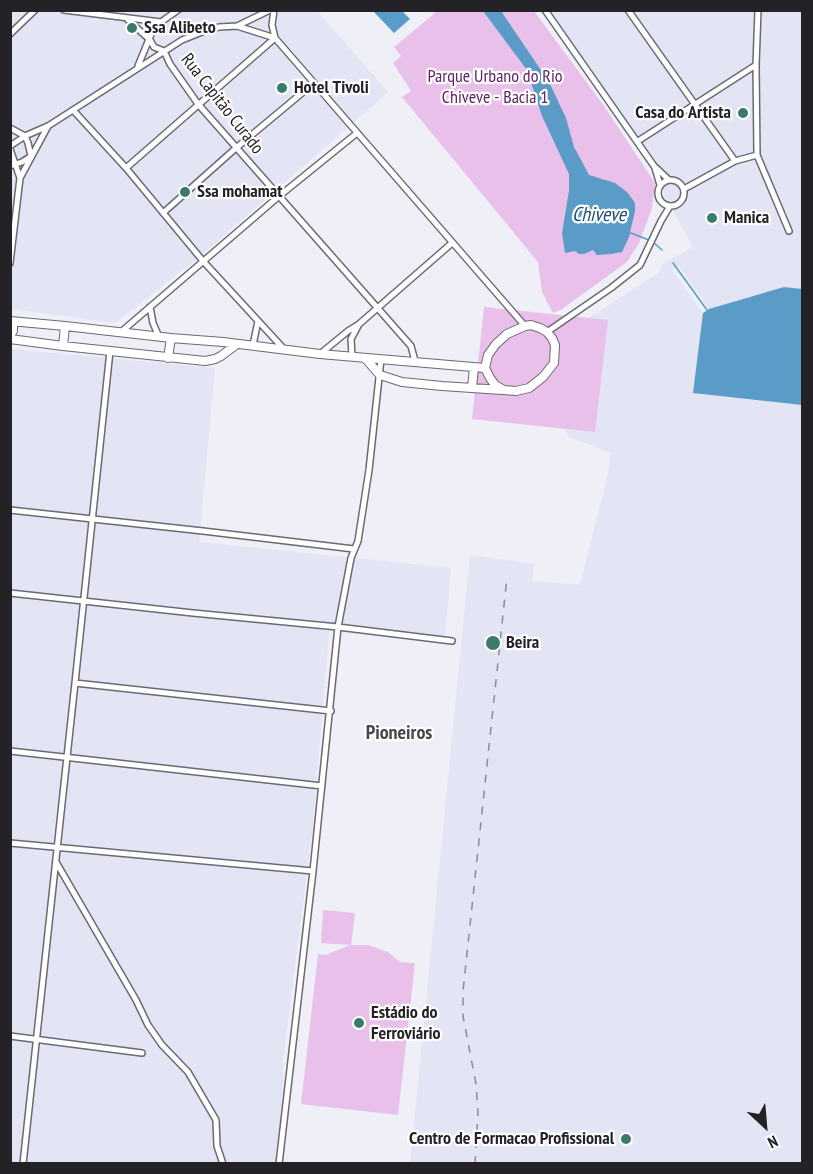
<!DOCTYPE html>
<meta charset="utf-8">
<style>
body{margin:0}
#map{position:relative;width:813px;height:1174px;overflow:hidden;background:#eeeff7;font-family:"PT Sans Narrow",sans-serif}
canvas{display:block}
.frame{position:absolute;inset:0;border:12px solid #232327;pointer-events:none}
.north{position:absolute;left:735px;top:1096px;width:60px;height:60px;-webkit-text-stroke:4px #fff;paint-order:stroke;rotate:154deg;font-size:16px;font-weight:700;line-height:24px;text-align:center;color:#232327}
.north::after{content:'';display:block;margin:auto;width:21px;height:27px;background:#232327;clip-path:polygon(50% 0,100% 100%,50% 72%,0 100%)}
</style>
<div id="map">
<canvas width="813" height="1174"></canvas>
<div class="frame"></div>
<div class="north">N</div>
</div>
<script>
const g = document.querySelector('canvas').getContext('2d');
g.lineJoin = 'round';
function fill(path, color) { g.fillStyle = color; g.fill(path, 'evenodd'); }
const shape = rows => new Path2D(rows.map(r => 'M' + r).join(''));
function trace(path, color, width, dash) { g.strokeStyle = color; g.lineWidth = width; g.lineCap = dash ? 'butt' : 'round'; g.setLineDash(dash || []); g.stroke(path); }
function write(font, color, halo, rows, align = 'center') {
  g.font = font + ' "PT Sans Narrow",sans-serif'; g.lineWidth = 4.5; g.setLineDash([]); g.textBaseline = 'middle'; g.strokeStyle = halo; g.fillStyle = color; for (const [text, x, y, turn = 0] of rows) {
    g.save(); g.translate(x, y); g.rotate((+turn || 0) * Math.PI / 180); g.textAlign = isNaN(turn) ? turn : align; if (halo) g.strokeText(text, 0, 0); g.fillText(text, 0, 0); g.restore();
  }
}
fill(shape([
 [10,11,317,11,388,92,197,259,115,323,11,309],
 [543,11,802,11,802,289,784,287,709,309,679,266,672,270,703,313,693,393,802,405,802,1163,410,1164,470,555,534,564,532,581,580,585,608,474,611,453,569,437,562,425,562,335,660,272,663,264,693,247,659,185,658,175],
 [10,349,215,368,199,542,451,568,445,637,330,622,312,833,283,1061,282,1163,11,1163]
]), '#e3e4f4');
fill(shape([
 [433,11,534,11,604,106,655,183,652,208,639,243,627,262,562,309,553,313,542,292,538,262,402,97,411,91,393,63,401,56,394,47,435,13],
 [484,307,608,320,595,432,472,419],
 [323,910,355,913,351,945,368,945,388,952,400,962,415,963,398,1115,301,1104,318,954,328,955,330,953,350,945,321,943]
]), '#e8c0e9');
fill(shape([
 [373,11,402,11,410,19,394,33],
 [483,11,501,11,549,82,566,118,574,147,589,175,615,183,627,192,635,203,635,211,629,237,622,252,611,254,597,255,593,250,584,254,579,254,575,251,565,253,562,233,569,191,569,174,542,116,527,70],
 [784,287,802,289,802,405,693,393,703,313,709,309]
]), '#5a9bc7');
trace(shape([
 [628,232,649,240],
 [653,242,662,250],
 [673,263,707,310]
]), '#5a9bc7', 1.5);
const street = shape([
 [64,10,161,22],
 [274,10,272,25,275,38,525,326],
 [545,10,654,166,669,180],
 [628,10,735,161],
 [758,10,756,65,757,155,789,231],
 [127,19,150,40,154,47,164,51],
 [237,26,275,38],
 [10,34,35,10],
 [164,51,170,64,198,104,411,346,415,361],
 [138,66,154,27,178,10],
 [73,110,126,168,203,261,283,348],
 [10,128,25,136,28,143,31,156],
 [638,141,756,65],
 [10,146,25,136,48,126,182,40,202,32,219,27,237,26,270,10],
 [10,149,20,178],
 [10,166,22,162,30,157],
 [126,168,275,38],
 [655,168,660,185],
 '658 193a13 13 0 1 1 26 0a13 13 0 1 1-26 0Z',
 [684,189,735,161,757,155],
 [163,213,236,148,314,83],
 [10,263,20,178,48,126],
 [150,307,153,323,159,337],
 [121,332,278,197,357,133],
 [547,332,611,288,640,265,661,221,670,206],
 [253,345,258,321],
 [320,354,348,331,358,325,452,243],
 [352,357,351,339,358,326],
 [10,510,203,531,354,549],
 [10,593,193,613,338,627,452,641],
 [75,683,110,351],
 [10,751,322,786],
 [10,843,313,871],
 [56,862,136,1000,148,1025,162,1045,188,1072,216,1120,217,1146,223,1164],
 [10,1036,142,1053],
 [23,1164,75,683,331,711],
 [279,1164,313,871,338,627,351,558,358,541,369,470,381,359]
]);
const secondary = shape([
 [10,321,65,326,171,338,223,342,320,354,485,368],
 [10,322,13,326,13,331,10,336],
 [531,325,540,328,547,332,552,338,555,345,554,363,543,377,529,388,516,391,504,390,495,385,490,378,485,368,488,355,496,344,507,334,525,326,531,325],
 [10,339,63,346,205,361,215,359,221,356,237,344],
 [63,346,65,326],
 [168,358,171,338],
 [365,358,380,375,402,382,442,386,502,390],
 [472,388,474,367]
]);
trace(street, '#6a6b72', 8);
trace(secondary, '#6a6b72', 10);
trace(street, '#fff', 5);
trace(secondary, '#fff', 8);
trace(shape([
 [475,1164,478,1112,476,1084,463,1016,463,991,507,577]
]), '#8b8c92', 1.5, [8, 8]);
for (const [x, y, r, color] of [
 [132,28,6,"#3a7b6b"],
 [282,88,6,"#3a7b6b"],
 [743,113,6,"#3a7b6b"],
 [185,192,6,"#3a7b6b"],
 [712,218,6,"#3a7b6b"],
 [493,643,8,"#3a7b6b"],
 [359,1023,6,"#3a7b6b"],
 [626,1139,6,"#3a7b6b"]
]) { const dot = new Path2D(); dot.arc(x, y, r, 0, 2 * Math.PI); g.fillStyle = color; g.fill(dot); trace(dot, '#fff', 2); }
write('bold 18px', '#232327', '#fff', [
 ["Ssa Alibeto",144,28],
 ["Hotel Tivoli",294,88],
 ["Casa do Artista",731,113,"right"],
 ["Ssa mohamat",197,192],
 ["Manica",724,218],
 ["Beira",506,643],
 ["Estádio do",371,1013],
 ["Ferroviário",371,1034],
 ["Centro de Formacao Profissional",614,1139,"right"]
], 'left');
write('18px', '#5f2262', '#fff', [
 ["Parque Urbano do Rio",495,77],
 ["Chiveve - Bacia 1",495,98]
]);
write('18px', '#232327', '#fff', [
 ["Rua Capitão Curado",222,104,52]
]);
write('italic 20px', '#205170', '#fff', [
 ["Chiveve",599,215]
]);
write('bold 20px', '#46474e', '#fff', [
 ["Pioneiros",399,733]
]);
</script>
